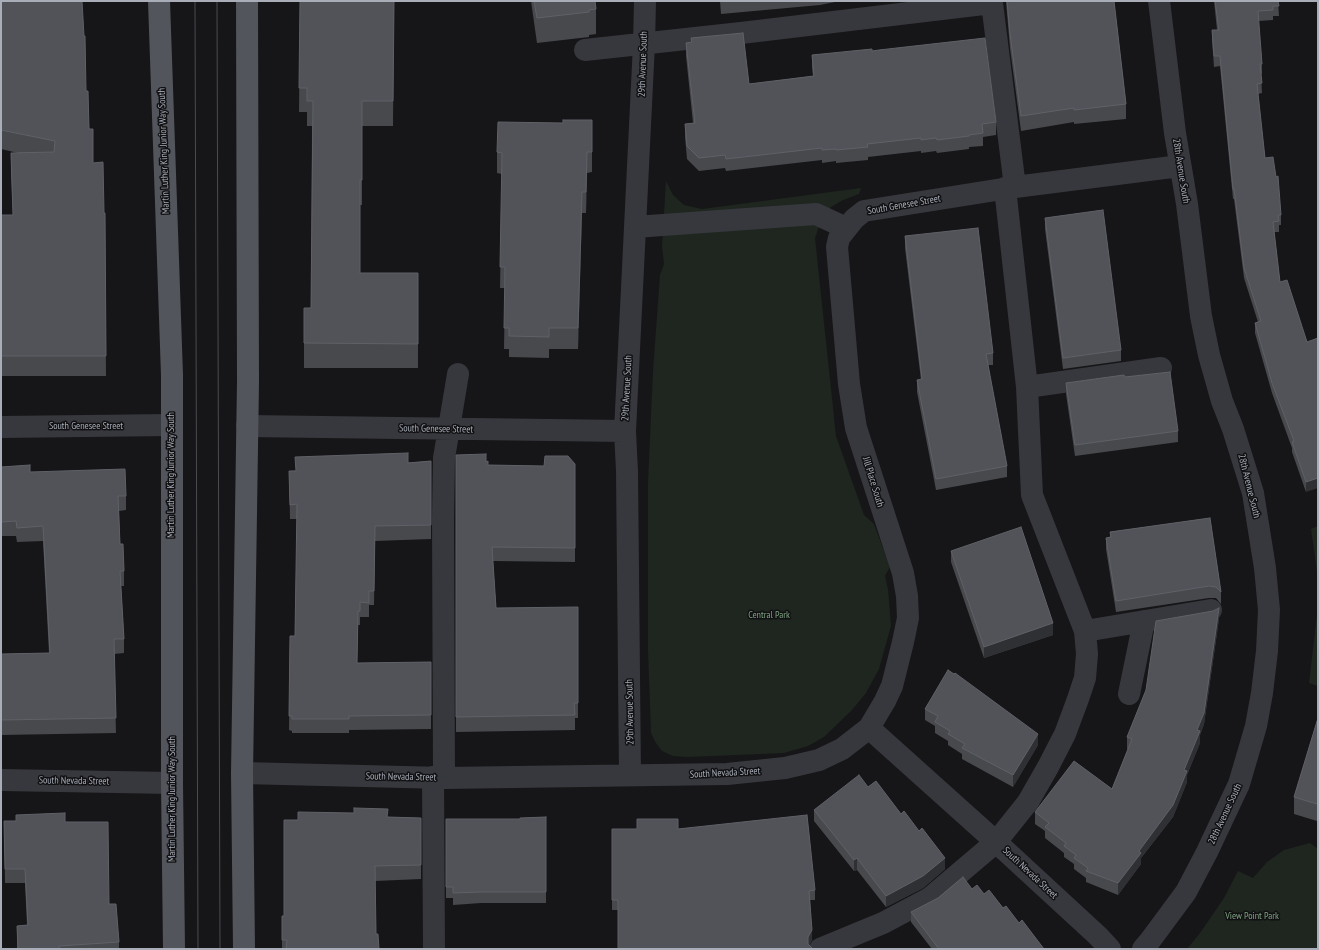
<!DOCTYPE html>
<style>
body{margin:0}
#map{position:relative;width:1319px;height:950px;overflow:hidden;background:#161618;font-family:"PT Sans Narrow",sans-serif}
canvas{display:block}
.frame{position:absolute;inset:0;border:2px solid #a8adb8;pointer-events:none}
</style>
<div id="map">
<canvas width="1319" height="950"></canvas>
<div class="frame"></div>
</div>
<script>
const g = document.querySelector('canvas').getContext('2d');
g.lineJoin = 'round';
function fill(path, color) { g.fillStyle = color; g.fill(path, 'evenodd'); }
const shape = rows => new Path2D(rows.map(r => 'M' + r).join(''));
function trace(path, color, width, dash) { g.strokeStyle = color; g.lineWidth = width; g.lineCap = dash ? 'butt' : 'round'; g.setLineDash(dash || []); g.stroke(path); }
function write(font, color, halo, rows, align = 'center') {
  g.font = font + ' "PT Sans Narrow",sans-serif'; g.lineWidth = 3; g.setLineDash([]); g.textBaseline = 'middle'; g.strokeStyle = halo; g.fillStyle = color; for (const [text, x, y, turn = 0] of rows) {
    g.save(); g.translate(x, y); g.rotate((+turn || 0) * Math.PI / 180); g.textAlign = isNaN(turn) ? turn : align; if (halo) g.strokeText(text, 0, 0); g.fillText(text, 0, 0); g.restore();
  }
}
fill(shape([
 [666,181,673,195,684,205,702,209,861,188,859,194,843,200,831,207,821,221,815,238,836,436,864,515,874,524,890,567,885,576,888,589,891,626,879,669,866,693,852,710,824,737,808,746,784,753,688,757,673,756,662,751,656,743,651,733,648,650,648,483,653,371,660,275,664,264,662,246],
 [1318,526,1318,579,1311,529],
 [1318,606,1318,686,1309,683],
 [1310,843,1318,849,1318,949,1187,949,1200,933,1224,898,1238,871,1253,878,1267,862,1284,850]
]), '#1e261f');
trace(shape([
 [585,50,741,33,992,3,1015,187],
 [635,227,816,214,846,228],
 [1027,387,1161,368],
 [247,426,625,431],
 [1,427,171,425],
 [1085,631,1211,610],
 [1129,694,1144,621],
 [869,728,885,701,892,686,903,642,908,618,907,596,903,573,856,428,849,384,837,247,839,238,854,219,864,211,1015,187,1180,166],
 [242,773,444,778,727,774,785,768,819,760,842,749,869,728,996,842,1098,936,1110,949],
 [630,775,627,471,625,431,644,44,645,1],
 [433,777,434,949],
 [444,778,443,518,444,458,458,374],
 [1,780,172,783],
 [820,949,883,923,930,898,996,842,1028,802,1048,767,1065,734,1078,699,1085,678,1087,654,1085,631,1032,495,1027,387,1005,188],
 [1143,949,1149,942,1186,892,1207,852,1239,784,1256,726,1262,693,1267,651,1269,610,1265,568,1253,493,1233,429,1222,401,1209,355,1201,316,1187,204,1175,133,1159,1]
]), '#37383d', 22);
trace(shape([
 [159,1,172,375,172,783,174,949],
 [244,949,242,773,248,382,247,1]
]), '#53555c', 22);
trace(shape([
 [195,1,198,949],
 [217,1,220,949]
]), '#4a4c52', 1);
fill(shape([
 [1,1,86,91,89,129,93,163,104,213,105,213,106,376,1,376,1,215,13,215,11,172,11,153,18,153,1,149],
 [300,1,394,1,393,126,362,126,362,205,360,205,360,273,418,273,418,368,304,368,304,308,311,308,312,126,307,126,307,112,299,112],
 [531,1,595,1,596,9,596,34,589,35,589,37,537,43],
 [720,1,840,1,820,5,721,14],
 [1006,1,1114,1,1126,104,1126,119,1074,124,1074,122,1021,131,1010,48],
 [1214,1,1278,1,1279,16,1273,16,1273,20,1258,21,1262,64,1262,74,1261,74,1262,93,1258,94,1265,158,1281,215,1281,225,1279,225,1279,232,1274,232,1280,282,1307,342,1306,492,1292,452,1292,448,1272,393,1255,333,1255,323,1258,322,1244,278,1234,199,1233,199,1220,66,1214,67,1212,40,1212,30,1217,30],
 [691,38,749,84,813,76,812,68,812,55,872,51,996,122,996,135,983,137,983,146,969,147,969,149,937,153,936,151,921,153,921,151,868,157,868,160,836,163,836,161,822,163,822,160,726,171,725,168,699,171,687,159,685,137,685,124,693,123,686,56,686,43,691,42],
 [592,141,592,172,587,173,586,213,582,213,578,349,549,349,549,358,509,357,509,349,504,349,505,288,500,288,502,174,497,173,497,152],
 [1045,218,1121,350,1121,361,1063,369,1045,229],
 [905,236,993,353,993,365,988,365,1007,466,1007,477,936,490,917,392,917,380,921,380,905,248],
 [1125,377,1178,431,1178,442,1075,456,1066,394,1066,383],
 [456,455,486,462,488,465,544,466,575,464,575,562,493,561,496,608,578,696,578,718,575,718,575,730,456,732],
 [431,461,431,539,375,541,374,605,369,605,369,617,360,617,360,625,358,625,357,663,431,662,431,729,349,730,349,733,292,733,292,731,289,730,290,636,295,636,297,519,290,519,289,471],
 [1,467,30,472,126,496,126,510,119,511,120,544,124,571,124,586,121,586,124,639,124,653,114,654,116,733,1,735,1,654,49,653,43,541,17,542,16,536,1,536],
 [1210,518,1221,592,1221,604,1216,598,1209,598,1116,612,1106,549,1106,538,1110,537,1110,532],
 [951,551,1053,635,984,658,951,562],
 [1219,619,1204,724,1200,735,1200,743,1187,775,1187,782,1173,817,1141,858,1141,864,1118,895,1086,882,1086,878,1074,869,1074,864,1064,857,1064,853,1045,838,1045,831,1035,824,1035,812,1112,789,1128,749,1127,749,1127,737],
 [925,709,1038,745,1013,787,962,759,962,754,948,745,948,741,935,733,935,726,925,720],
 [1318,718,1318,817,1317,821,1294,814,1294,797],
 [868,787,901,814,945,869,923,888,886,907,857,870,854,871,814,821,814,810],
 [388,817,421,818,421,879,375,881,376,934,379,949,282,949,282,916,284,916,298,820],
 [546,817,546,903,481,903,453,905,453,898,446,898,446,819,520,819],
 [4,821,65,822,109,904,119,942,119,949,17,949,17,926,27,925,25,883,5,883],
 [612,829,678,829,815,890,815,900,810,900,812,940,809,945,618,910,612,910],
 [972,889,984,894,1003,908,1019,923,1044,949,932,949,911,922,911,912]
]), '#47494d');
fill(shape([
 [587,152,587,173,586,213,586,192],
 [582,192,582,213,578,349,578,328],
 [1318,478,1318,488,1306,492,1306,482],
 [1219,608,1219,619,1204,724,1200,735,1200,743,1187,775,1187,782,1173,817,1141,858,1141,864,1118,895,1118,883,1139,851,1184,770],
 [1053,623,1053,635,984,658,984,647],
 [1038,734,1038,745,1013,787,1013,775],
 [1318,799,1318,817,1317,821,1317,804],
 [857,858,857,870,854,871,854,860],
 [945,858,945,869,923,888,886,907,886,896],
 [812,930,812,940,808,947,808,937]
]), '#2f3033');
const building = shape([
 [1,1,82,1,84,36,85,36,86,91,88,91,89,129,93,129,93,163,103,162,104,213,105,213,106,356,1,356,1,215,13,215,11,153,54,152,55,141,1,130,1,1],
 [300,1,394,1,393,101,362,101,362,180,360,180,360,273,418,273,418,344,304,343,304,308,311,308,313,101,307,101,307,88,299,88,300,1],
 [534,1,595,1,596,9,589,10,589,12,537,18,534,1],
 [1007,1,1114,1,1126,104,1074,110,1074,108,1021,116,1010,34,1007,1],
 [1215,1,1278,1,1279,6,1273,6,1273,10,1258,11,1262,64,1260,64,1262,83,1257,84,1265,158,1273,157,1276,177,1278,176,1281,215,1278,215,1279,221,1273,222,1280,282,1287,280,1307,342,1318,338,1318,478,1306,482,1292,442,1294,441,1272,383,1255,323,1261,321,1244,268,1234,189,1233,189,1220,56,1214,56,1212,30,1219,30,1215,1],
 [743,33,749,84,814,76,812,55,872,49,872,51,879,50,985,38,996,122,982,124,983,133,969,135,969,136,937,140,936,138,921,140,921,138,867,144,868,147,836,150,836,149,822,150,822,148,726,159,725,155,699,158,687,146,685,124,695,123,686,43,692,42,691,38,743,33],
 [563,120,592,120,592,152,587,152,586,192,582,192,578,328,549,328,549,337,509,336,509,328,504,328,505,267,500,267,502,153,497,152,498,122,563,123,563,120],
 [1103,210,1121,350,1063,358,1045,218,1103,210],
 [978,228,993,353,986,354,1007,466,936,479,917,380,922,379,905,236,978,228],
 [1170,372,1178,431,1075,445,1066,383,1124,375,1125,377,1170,372],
 [408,453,408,463,431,461,431,525,375,526,374,591,369,591,369,603,360,602,360,611,358,611,357,663,431,662,431,715,349,716,349,719,292,719,292,716,289,716,290,636,295,636,297,504,290,505,289,471,296,471,295,457,408,453],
 [486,454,486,462,488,461,488,465,544,466,545,456,568,456,575,464,575,548,492,547,496,608,578,607,578,703,574,703,575,715,456,717,456,455,486,454],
 [30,465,30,472,125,469,126,496,118,496,120,544,123,544,124,571,120,571,124,639,114,639,116,718,1,720,1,654,50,653,43,526,17,528,16,521,1,522,1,467,30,465],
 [1210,518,1221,592,1216,587,1209,586,1116,601,1106,538,1111,537,1110,532,1210,518],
 [1021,527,1053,623,984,647,951,551,1021,527],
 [1219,608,1204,713,1197,730,1200,731,1184,770,1187,771,1173,805,1139,851,1141,853,1118,883,1086,871,1088,868,1074,858,1076,855,1064,846,1066,843,1045,827,1049,823,1035,812,1074,761,1112,789,1132,739,1127,737,1146,690,1156,621,1213,611,1219,608],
 [948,670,954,674,955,673,1038,734,1013,775,962,748,965,744,948,734,950,731,935,722,938,716,925,709,948,670],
 [1318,718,1318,799,1317,804,1294,797,1318,718],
 [859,775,868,787,876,781,901,814,904,811,919,831,922,828,945,858,923,876,886,896,857,858,854,860,814,810,859,775],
 [354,808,388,809,387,817,421,818,421,865,375,866,376,934,378,934,379,949,286,949,287,940,282,940,282,916,284,916,284,820,298,820,298,812,354,813,354,808],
 [65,813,65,822,108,822,109,904,116,904,119,942,59,946,59,949,18,949,17,926,28,925,25,869,5,869,4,821,16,821,16,815,65,813],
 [807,815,815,890,809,891,812,930,808,937,808,944,813,949,618,949,618,900,612,900,612,829,637,829,637,819,678,819,678,829,807,815],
 [546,817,546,892,481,892,453,893,453,887,446,887,446,819,520,819,520,818,546,817],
 [963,877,972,889,977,885,984,894,989,890,1003,908,1006,906,1019,923,1022,920,1044,949,939,949,911,912,938,898,963,877]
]);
fill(building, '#525359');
trace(building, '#5f6168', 1);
write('10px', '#a8adb8', '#111113', [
 ["29th Avenue South",643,64,-88],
 ["Martin Luther King Junior Way South",164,151,-92],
 ["28th Avenue South",1181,171,81],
 ["South Genesee Street",904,205,-10],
 ["29th Avenue South",627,388,-87],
 ["South Genesee Street",86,426],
 ["South Genesee Street",436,429,1],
 ["Martin Luther King Junior Way South",171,475,-90],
 ["Jill Place South",873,482,73],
 ["28th Avenue South",1249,486,76],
 ["29th Avenue South",630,712,-91],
 ["South Nevada Street",725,773,-3],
 ["South Nevada Street",401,777,1],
 ["South Nevada Street",74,781,1],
 ["Martin Luther King Junior Way South",172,799,-90],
 ["28th Avenue South",1225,814,-65],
 ["South Nevada Street",1030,873,43]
]);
write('10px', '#7fa381', '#111113', [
 ["Central Park",769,615],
 ["View Point Park",1252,916]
]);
</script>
